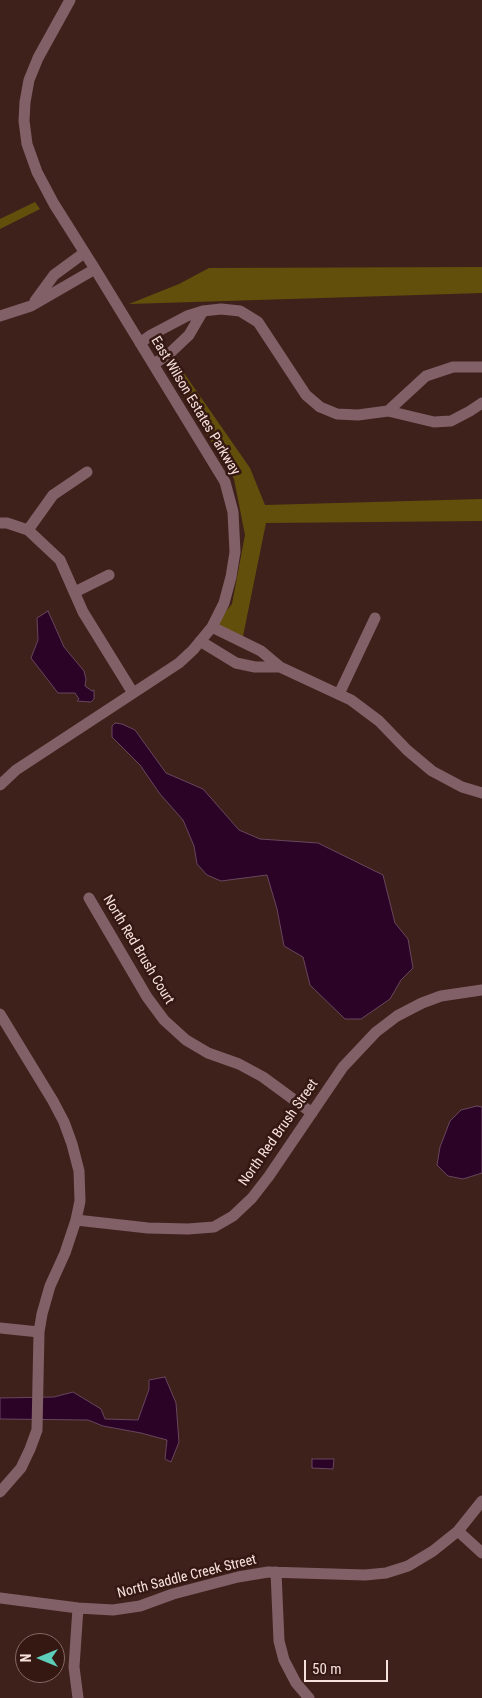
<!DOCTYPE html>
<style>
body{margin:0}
#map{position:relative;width:482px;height:1698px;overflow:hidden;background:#3f211b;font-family:"Roboto Condensed",sans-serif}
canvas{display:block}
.north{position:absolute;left:15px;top:1633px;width:50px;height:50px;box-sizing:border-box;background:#351812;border:1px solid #826863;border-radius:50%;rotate:270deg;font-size:14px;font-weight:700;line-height:20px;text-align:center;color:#f6e1dd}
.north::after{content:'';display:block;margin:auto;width:18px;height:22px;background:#5dceb9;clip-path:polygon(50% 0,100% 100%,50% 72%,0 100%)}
.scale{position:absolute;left:304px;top:1660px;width:84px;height:22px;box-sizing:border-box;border:2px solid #f6e1dd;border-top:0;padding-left:6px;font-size:15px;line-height:18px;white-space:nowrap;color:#f6e1dd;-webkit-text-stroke:4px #351812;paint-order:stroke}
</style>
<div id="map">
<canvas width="482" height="1698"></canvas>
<div class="north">N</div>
<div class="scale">50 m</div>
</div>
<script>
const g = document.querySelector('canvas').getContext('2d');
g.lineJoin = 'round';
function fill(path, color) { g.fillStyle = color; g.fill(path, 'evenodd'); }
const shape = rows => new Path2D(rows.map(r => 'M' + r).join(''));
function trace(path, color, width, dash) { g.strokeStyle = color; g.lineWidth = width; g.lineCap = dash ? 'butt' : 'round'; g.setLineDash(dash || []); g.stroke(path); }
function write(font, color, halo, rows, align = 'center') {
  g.font = font + ' "Roboto Condensed",sans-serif'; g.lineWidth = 5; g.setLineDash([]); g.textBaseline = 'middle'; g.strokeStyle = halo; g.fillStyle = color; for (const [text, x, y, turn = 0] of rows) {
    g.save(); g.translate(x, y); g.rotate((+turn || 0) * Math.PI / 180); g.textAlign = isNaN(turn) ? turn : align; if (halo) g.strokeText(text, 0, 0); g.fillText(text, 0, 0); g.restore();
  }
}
fill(shape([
 [35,202,40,209,0,229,0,219],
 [482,267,482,293,129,304,179,284,209,268],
 [170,353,250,468,265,505,482,499,482,521,266,523,242,641,212,627,232,604,245,535,234,479,165,365]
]), '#634f0c');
const water = shape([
 [48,611,64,647,84,671,86,679,85,686,92,691,94,690,94,699,91,702,77,701,79,699,75,693,58,693,31,658,38,640,37,618,48,611],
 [115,723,122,724,135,730,166,773,203,789,239,830,260,839,318,843,383,875,395,923,408,939,413,968,401,980,390,999,361,1019,345,1019,310,985,303,957,284,946,277,909,267,875,221,881,207,875,197,864,194,846,183,820,160,794,140,765,112,737,112,726,115,723],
 [477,1106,482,1107,482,1173,463,1179,448,1176,437,1165,440,1147,450,1121,461,1110,477,1106],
 [165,1377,176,1403,179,1442,171,1462,165,1459,167,1440,141,1433,103,1426,88,1420,0,1419,0,1398,54,1397,73,1392,101,1409,105,1419,138,1420,149,1389,149,1380,165,1377],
 [312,1459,334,1459,333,1469,312,1468,312,1459]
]);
fill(water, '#2b0327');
trace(water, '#68465e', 1);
trace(shape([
 [35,301,54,275,84,253],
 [0,316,31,306,95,269],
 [140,343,151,335,187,316,203,311,221,309,240,311,258,322,306,395,320,407,337,414,358,415,388,411,434,422,451,421,470,411,482,403],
 [154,364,170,353,189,335,203,311],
 [388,411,426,376,453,367,482,367],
 [0,523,7,523,28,530,60,560,83,612,133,693],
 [28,530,53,495,87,472],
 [75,592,109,575],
 [200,641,236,663,255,667,280,667,261,651,212,627],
 [280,667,351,700,379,721,407,750,432,771,462,787,482,793],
 [339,694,375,618],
 [0,785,16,770,179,663,193,650,212,627,224,603,231,577,235,552,233,512,225,482,95,269,54,204,37,172,27,144,24,121,25,102,29,80,38,58,70,0],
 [89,898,147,997,164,1020,186,1040,208,1053,239,1064,263,1077,312,1113],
 [0,1014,53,1101,64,1122,72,1144,79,1171,80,1201,76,1220,65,1253,50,1286,42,1314,39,1332,37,1430,30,1449,21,1468,0,1492],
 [76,1220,148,1228,188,1229,214,1227,233,1216,252,1198,269,1176,343,1067,376,1032,397,1016,422,1003,441,996,482,990],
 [0,1328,39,1332],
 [458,1531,482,1553],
 [276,1572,279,1641,284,1660,296,1683,309,1698],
 [0,1598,78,1608,113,1610,140,1606,173,1594,238,1577,268,1572,365,1575,386,1573,408,1566,433,1551,458,1531,482,1501],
 [78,1698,74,1667,78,1608]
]), '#826068', 11);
write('14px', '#f6e1dd', '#351812', [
 ["East Wilson Estates Parkway",195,406,59],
 ["North Red Brush Court",138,950,59],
 ["North Red Brush Street",279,1133,-55],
 ["North Saddle Creek Street",187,1577,-14]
]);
</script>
